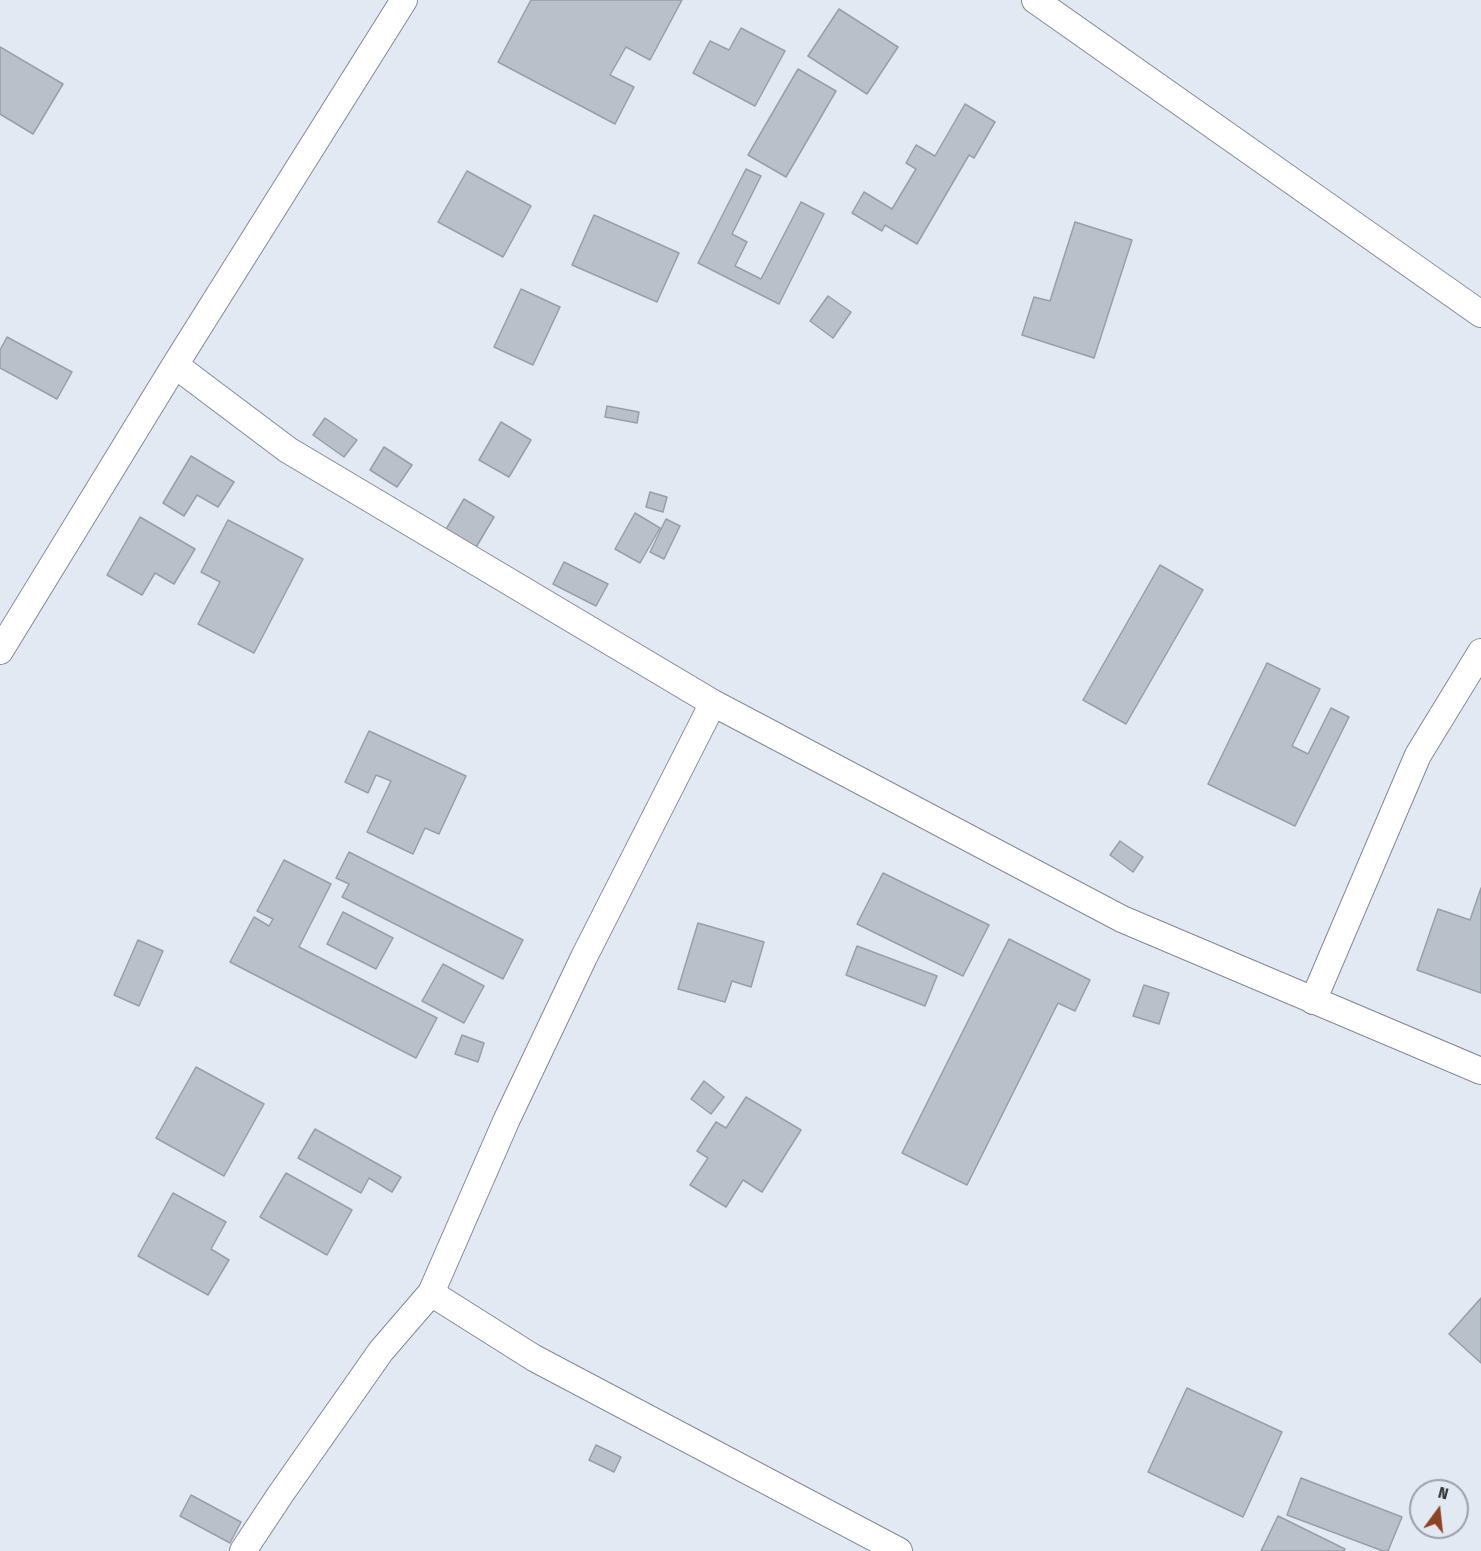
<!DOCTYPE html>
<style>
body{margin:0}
#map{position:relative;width:1481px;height:1551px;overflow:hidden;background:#e2e9f3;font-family:"Fira Sans Condensed",sans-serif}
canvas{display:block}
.north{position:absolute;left:1409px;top:1479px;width:60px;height:60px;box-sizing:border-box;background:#e2e9f3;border:2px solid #9ba0a8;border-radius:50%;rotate:15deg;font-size:16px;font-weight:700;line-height:24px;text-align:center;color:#303337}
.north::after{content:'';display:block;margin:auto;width:21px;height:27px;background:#8c4425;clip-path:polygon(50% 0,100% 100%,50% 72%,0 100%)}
</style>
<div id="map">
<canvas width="1481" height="1551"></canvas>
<div class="north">N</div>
</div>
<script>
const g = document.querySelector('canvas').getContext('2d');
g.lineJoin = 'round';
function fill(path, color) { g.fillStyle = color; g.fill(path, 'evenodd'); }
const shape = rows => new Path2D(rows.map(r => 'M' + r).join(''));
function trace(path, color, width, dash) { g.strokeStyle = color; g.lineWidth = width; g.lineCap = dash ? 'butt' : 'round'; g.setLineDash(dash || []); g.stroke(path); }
const building = shape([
 [531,0,682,0,650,60,626,47,610,75,634,87,615,124,498,62,531,0],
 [839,9,898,47,867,94,808,56,839,9],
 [741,28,785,51,755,106,693,73,710,41,729,50,741,28],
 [0,47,63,84,33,134,0,114,0,47],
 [798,69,836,91,786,177,748,155,798,69],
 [965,104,995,122,974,158,969,155,917,244,885,225,882,231,852,213,864,192,892,209,916,169,906,163,916,145,935,156,965,104],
 [746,169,761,176,732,234,747,242,735,266,761,279,801,202,824,214,779,304,698,263,746,169],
 [467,171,531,206,503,257,438,222,467,171],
 [594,215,679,253,657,302,572,265,594,215],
 [1075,222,1132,240,1094,358,1022,335,1034,297,1050,301,1075,222],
 [521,289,560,307,533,365,494,347,521,289],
 [828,296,851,312,833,338,810,321,828,296],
 [7,337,72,372,57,399,0,368,0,350,7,337],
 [607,406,639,412,637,423,605,417,607,406],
 [325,418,357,440,344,457,313,435,325,418],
 [501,422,531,440,509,477,479,460,501,422],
 [384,447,412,465,397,487,370,470,384,447],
 [191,456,234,482,218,507,197,495,184,516,163,503,191,456],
 [650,492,667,497,663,512,646,507,650,492],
 [464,499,494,517,475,549,445,531,464,499],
 [635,513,660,528,640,563,615,549,635,513],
 [140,517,195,549,174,584,155,573,142,595,107,575,140,517],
 [666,519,680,526,664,559,650,552,666,519],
 [228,520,303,559,254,653,198,624,220,582,201,572,228,520],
 [564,562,608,584,596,606,553,584,564,562],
 [1160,565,1203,590,1126,724,1083,700,1160,565],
 [1267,663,1320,689,1292,746,1308,754,1331,708,1349,717,1295,826,1208,784,1267,663],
 [369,731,466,776,439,834,425,828,413,854,367,832,391,781,376,775,368,793,345,782,369,731],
 [1120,841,1143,857,1133,872,1110,855,1120,841],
 [349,852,523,940,503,979,342,897,349,884,336,878,349,852],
 [284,860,331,884,299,947,437,1018,416,1058,230,962,254,917,269,926,273,919,257,911,284,860],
 [883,873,989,925,963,976,857,924,883,873],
 [1481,888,1481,993,1417,970,1438,909,1470,920,1481,888],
 [343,912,393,938,376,969,327,944,343,912],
 [698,923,764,942,751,987,732,981,725,1002,678,989,698,923],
 [1009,939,1090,980,1075,1011,1058,1003,967,1185,902,1153,1009,939],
 [138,940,163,951,139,1006,114,995,138,940],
 [857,946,937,976,925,1006,846,975,857,946],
 [443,964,484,986,464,1023,422,1001,443,964],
 [1144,985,1169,993,1159,1024,1133,1016,1144,985],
 [462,1035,484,1043,478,1062,455,1054,462,1035],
 [196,1067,264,1104,224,1176,156,1138,196,1067],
 [704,1081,724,1097,711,1114,691,1099,704,1081],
 [746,1097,801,1130,762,1192,743,1180,726,1207,690,1185,708,1158,697,1151,716,1122,726,1128,746,1097],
 [315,1129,401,1177,392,1192,369,1178,361,1193,298,1158,315,1129],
 [286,1173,352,1210,327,1255,260,1217,286,1173],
 [173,1193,226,1222,211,1249,229,1260,208,1295,138,1256,173,1193],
 [1481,1298,1481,1363,1449,1334,1481,1298],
 [1187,1388,1282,1432,1243,1517,1148,1472,1187,1388],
 [596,1445,621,1457,614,1472,589,1460,596,1445],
 [1301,1478,1402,1517,1388,1551,1383,1551,1287,1515,1301,1478],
 [191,1495,241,1522,230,1543,180,1516,191,1495],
 [1278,1516,1345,1549,1344,1551,1261,1551,1278,1516]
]);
fill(building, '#b9c0ca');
trace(building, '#979fa8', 1.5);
const street = shape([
 [1035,0,1481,314],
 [175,365,288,450,713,703,1122,919,1481,1071],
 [0,651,175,365,404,0],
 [713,703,584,957,507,1119,431,1293,534,1358,899,1551],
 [1313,1001,1418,755,1481,652],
 [243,1551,280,1495,381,1351,431,1293]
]);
trace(street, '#838993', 28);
trace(street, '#fff', 26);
</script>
